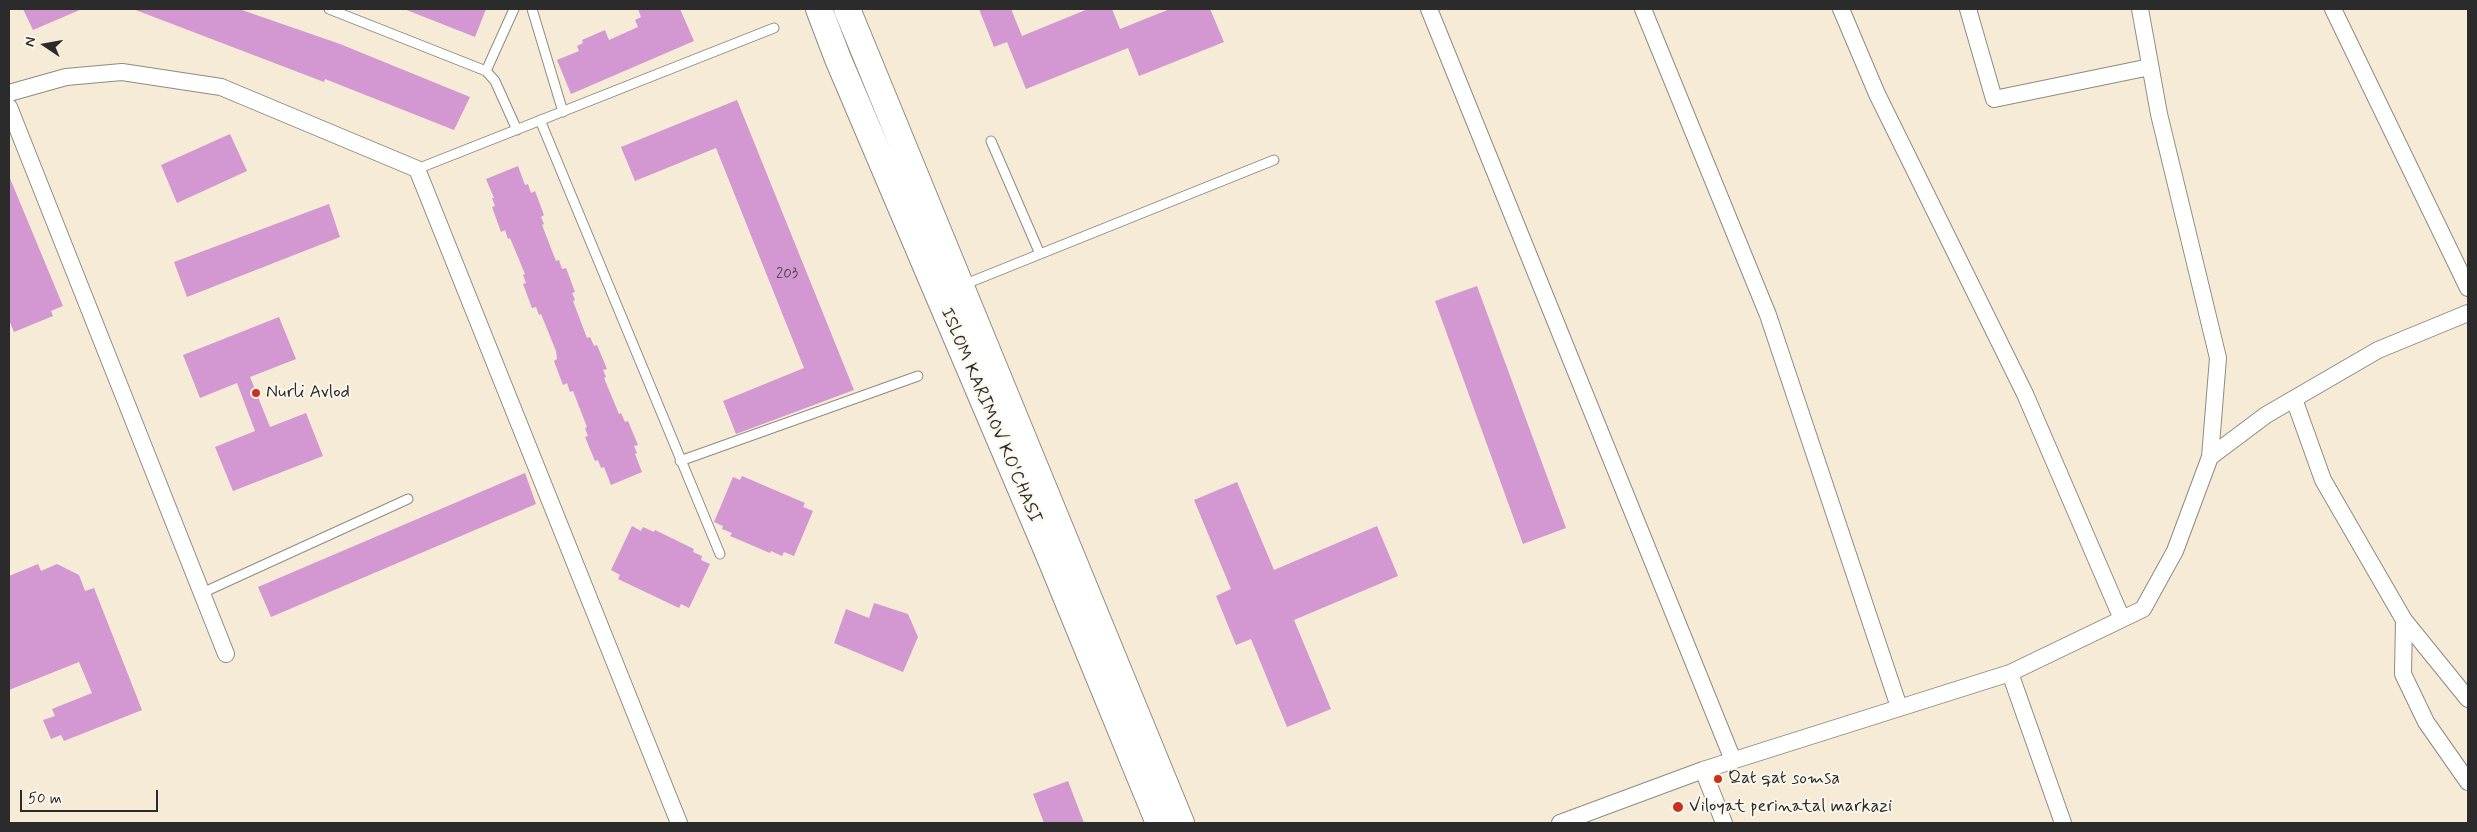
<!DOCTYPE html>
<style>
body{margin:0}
#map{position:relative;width:2477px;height:832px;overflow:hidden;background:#f5ebd6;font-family:Mynerve,sans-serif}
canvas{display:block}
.frame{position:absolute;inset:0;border:10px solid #2b2b2b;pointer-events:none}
.north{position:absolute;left:20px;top:20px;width:50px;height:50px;-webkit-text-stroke:4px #fbf7ec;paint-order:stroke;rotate:282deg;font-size:14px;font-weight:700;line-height:20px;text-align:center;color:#2b2b2b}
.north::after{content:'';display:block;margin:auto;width:18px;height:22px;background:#2b2b2b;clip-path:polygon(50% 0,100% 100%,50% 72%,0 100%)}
.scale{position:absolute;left:20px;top:790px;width:138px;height:22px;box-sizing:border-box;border:2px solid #2b2b2b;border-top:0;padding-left:6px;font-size:15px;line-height:18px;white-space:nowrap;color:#2b2b2b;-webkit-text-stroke:4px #fbf7ec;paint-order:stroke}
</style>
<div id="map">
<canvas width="2477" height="832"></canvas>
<div class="frame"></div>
<div class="north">N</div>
<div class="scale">50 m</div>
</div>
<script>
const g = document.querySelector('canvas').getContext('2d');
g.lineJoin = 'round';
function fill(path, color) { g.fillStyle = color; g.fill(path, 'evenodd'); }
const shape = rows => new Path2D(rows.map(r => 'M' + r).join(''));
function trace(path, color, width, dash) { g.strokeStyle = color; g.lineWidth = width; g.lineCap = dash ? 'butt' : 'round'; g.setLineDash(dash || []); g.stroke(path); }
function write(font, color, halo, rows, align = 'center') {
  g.font = font + ' Mynerve,sans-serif'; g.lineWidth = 4; g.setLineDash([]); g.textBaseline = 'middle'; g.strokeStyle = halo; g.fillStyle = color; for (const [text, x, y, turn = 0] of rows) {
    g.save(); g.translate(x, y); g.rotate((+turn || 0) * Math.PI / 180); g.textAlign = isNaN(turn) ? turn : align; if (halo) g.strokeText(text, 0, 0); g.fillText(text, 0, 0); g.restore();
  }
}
fill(shape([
 [23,9,82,9,33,30],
 [133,9,239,9,340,44,470,97,454,130,325,79,324,82],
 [404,9,486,9,475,37],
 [638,9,680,9,694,41,571,94,557,60,579,51,577,46,583,43,582,40,605,30,609,40,638,27,635,20,641,17],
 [979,9,1011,9,1022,36,1088,9,1112,9,1120,29,1170,9,1210,9,1224,42,1139,76,1128,48,1026,89,1007,42,994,47],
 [737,100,854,390,736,434,723,401,804,368,716,148,635,181,621,147],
 [230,134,247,171,177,203,161,165],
 [518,166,525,185,528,184,531,193,535,191,544,215,541,217,544,224,542,225,556,261,559,260,562,269,566,268,575,292,572,293,575,300,573,301,587,338,590,337,594,346,597,345,607,369,603,370,606,377,604,378,619,414,621,413,625,422,628,421,638,445,634,446,637,453,635,454,642,472,611,485,604,467,601,468,598,460,595,461,585,437,588,436,585,428,587,427,573,391,570,392,567,383,563,385,554,361,557,359,556,351,541,314,539,315,536,307,532,308,523,284,526,283,523,275,525,274,510,238,508,239,505,230,501,232,492,207,495,206,492,198,494,198,486,179],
 [9,176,63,306,51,311,53,316,14,332,9,320],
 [329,204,340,237,187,297,174,262],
 [1477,286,1566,528,1523,544,1435,301],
 [279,317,296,359,250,377,270,427,306,413,323,456,233,491,215,447,255,431,237,383,200,398,183,355],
 [525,473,536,504,271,617,258,587],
 [742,476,805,503,803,507,813,511,794,556,784,552,782,556,771,551,770,553,730,536,732,533,722,529,723,526,714,522,733,477,740,480],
 [1237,482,1274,570,1377,526,1398,576,1294,620,1331,709,1287,727,1251,639,1236,645,1216,596,1231,589,1194,500],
 [632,526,641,531,643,527,654,532,655,530,694,549,693,552,702,556,701,560,710,564,689,608,681,604,679,608,618,579,620,575,611,570],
 [38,564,41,571,57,564,79,575,85,591,94,588,142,710,64,741,61,735,51,739,43,720,55,716,52,709,92,693,79,662,9,690,9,576],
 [874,603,908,614,918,637,903,672,834,643,846,609,869,618],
 [1068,781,1084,823,1044,823,1033,794]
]), '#d397d1');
const service = shape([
 [329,9,486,71,495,81,517,130],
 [532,9,563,112],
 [486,71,514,9],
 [540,120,720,554],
 [991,141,1040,254],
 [417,169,774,28],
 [963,285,1274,160],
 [680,461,918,376],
 [202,593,408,499]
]);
const minor = shape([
 [1429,9,1733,760],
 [1643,9,1768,315,1899,707],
 [1841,9,1877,94,2025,394,2122,619],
 [1968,9,1994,99,2150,67],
 [2140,9,2159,114,2218,358,2210,457],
 [2333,9,2468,288],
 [9,93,66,77,122,72,221,87,417,169,679,823],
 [9,107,226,654],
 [2294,399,2323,480,2404,620,2468,699],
 [2404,620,2403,674,2426,722,2468,782],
 [2010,673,2063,823],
 [1703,770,1724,823],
 [1560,823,1703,770,2010,673,2143,609,2175,551,2210,457,2266,415,2378,350,2468,313]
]);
const primary = shape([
 [819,9,838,59,1049,555,1159,823],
 [847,9,1181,823]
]);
trace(service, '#908b80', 11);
trace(minor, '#908b80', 18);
trace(primary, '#908b80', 28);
trace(service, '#fff', 9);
trace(minor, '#fff', 16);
trace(primary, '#fff', 26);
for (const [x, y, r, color] of [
 [256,393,5,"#c8321e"],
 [1718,779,5,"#c8321e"],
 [1678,807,6,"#c8321e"]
]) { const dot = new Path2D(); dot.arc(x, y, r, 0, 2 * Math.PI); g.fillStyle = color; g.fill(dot); trace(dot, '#fbf7ec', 2); }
write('15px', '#554654', null, [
 ["203",787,275]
]);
write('18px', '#2b2b2b', '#fbf7ec', [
 ["Nurli Avlod",266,393],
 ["Qat qat somsa",1728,779],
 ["Viloyat perinatal markazi",1689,807]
], 'left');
write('18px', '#2b2b2b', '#fbf7ec', [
 ["ISLOM KARIMOV KO'CHASI",990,416,67]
]);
</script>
